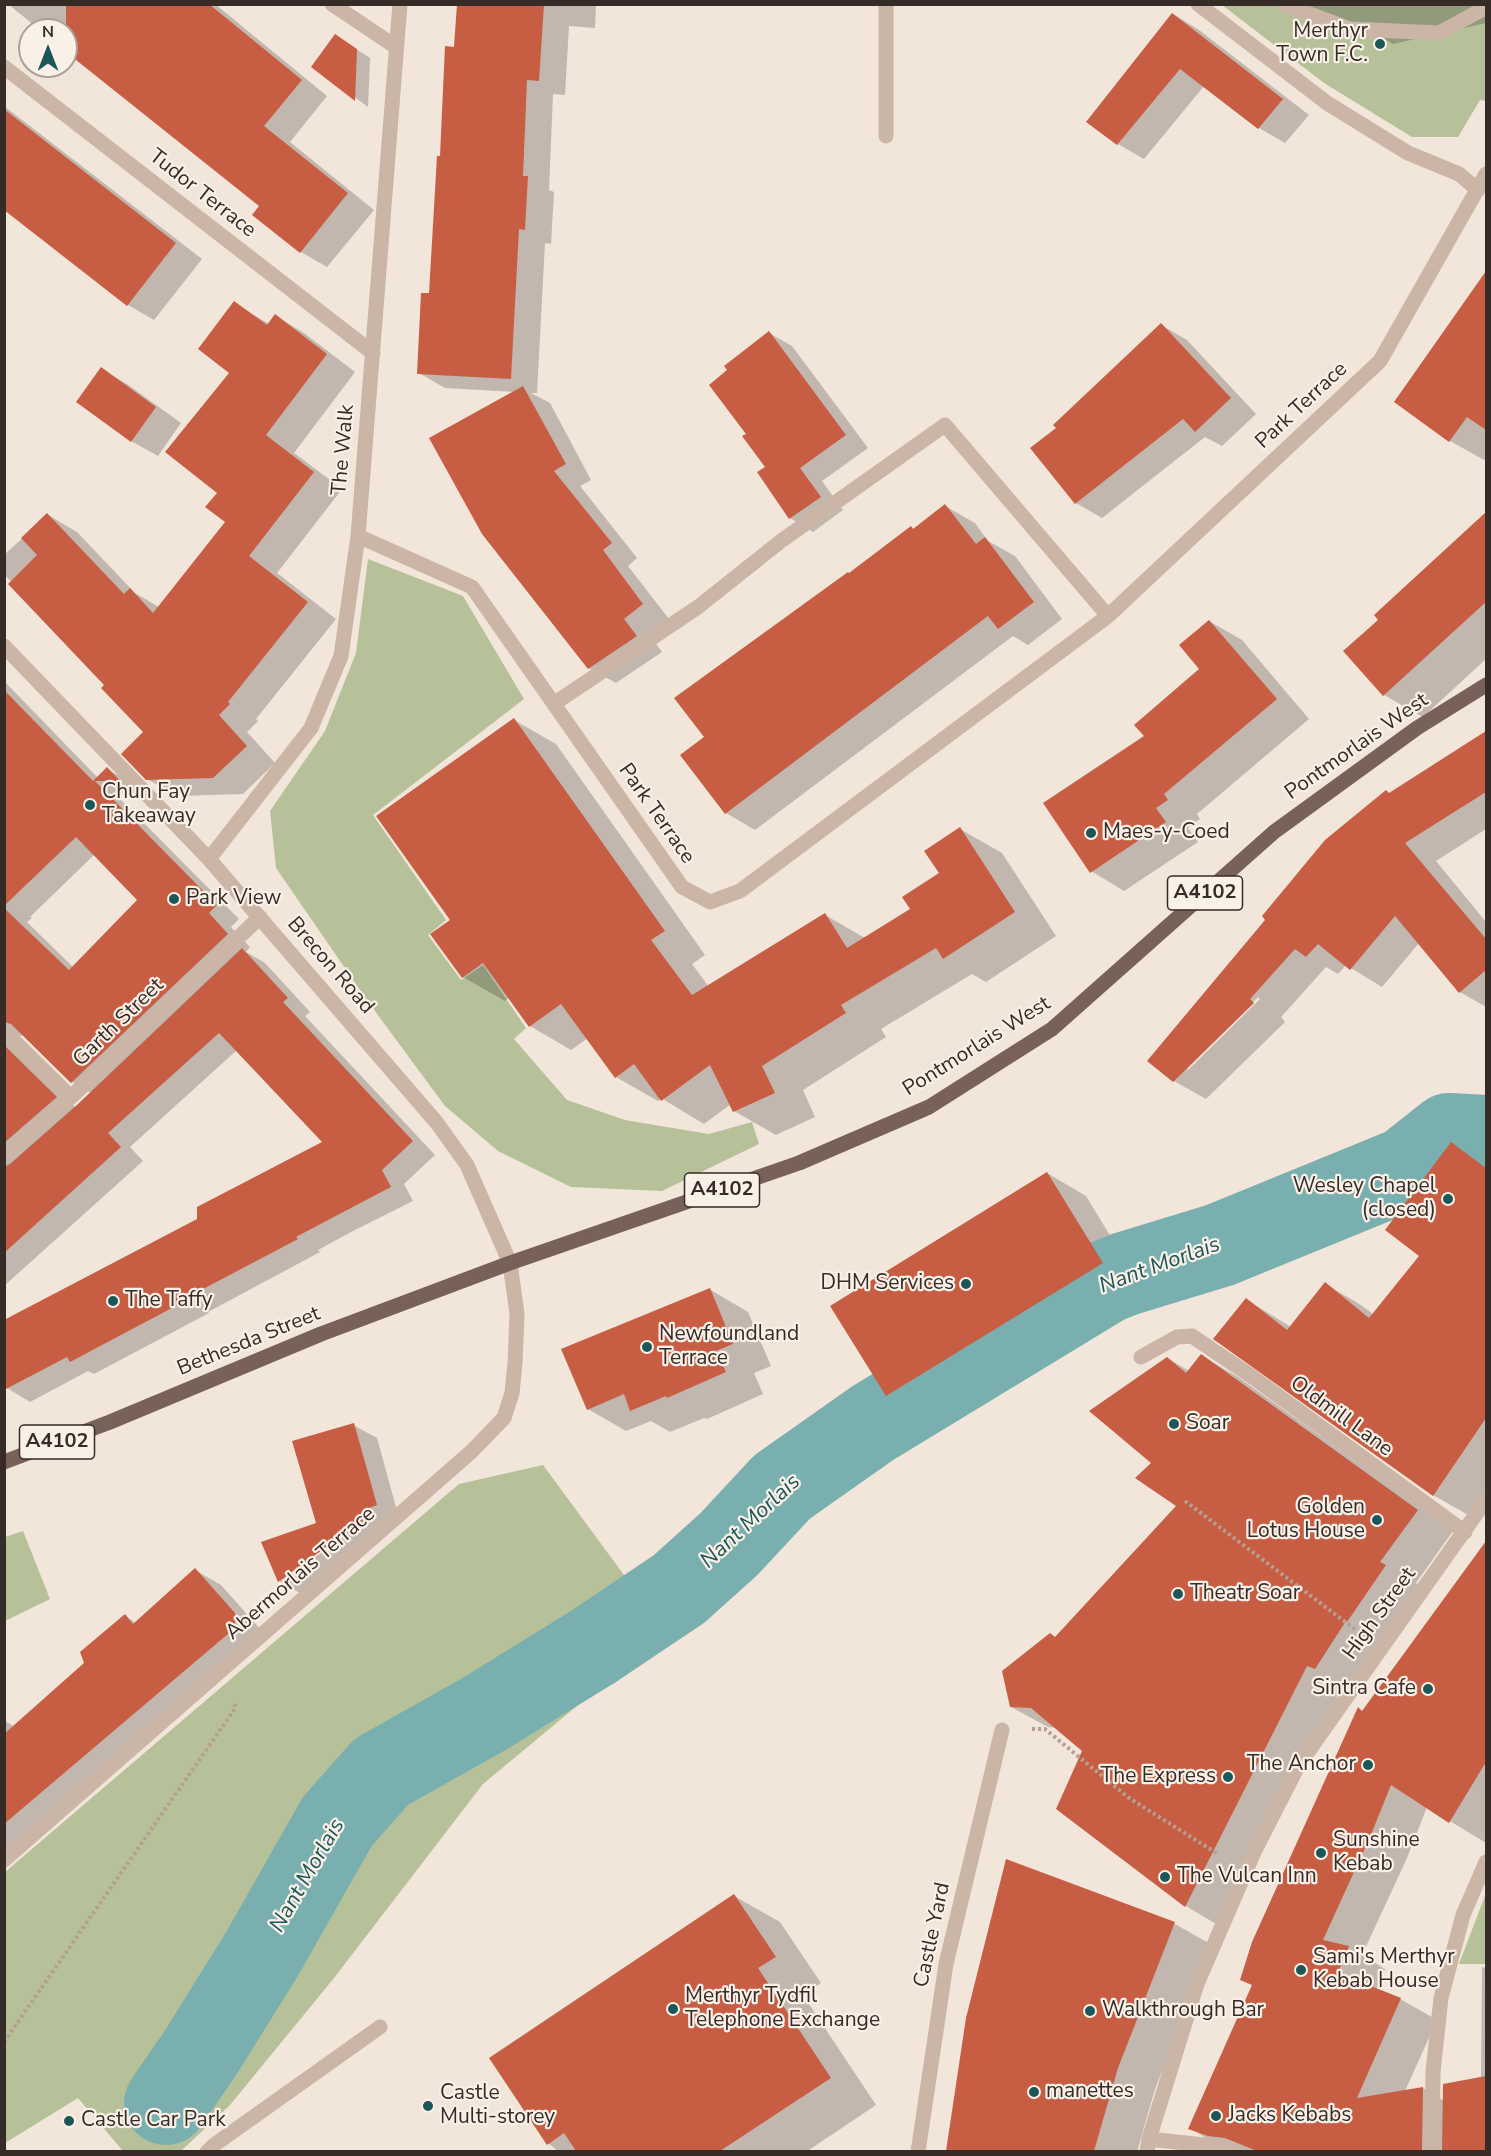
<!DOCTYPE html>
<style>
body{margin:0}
#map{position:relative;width:1491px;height:2156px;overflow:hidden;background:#f2e5da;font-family:"Nunito Sans",sans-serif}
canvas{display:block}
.frame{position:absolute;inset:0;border:6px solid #362b27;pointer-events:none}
.north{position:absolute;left:18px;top:18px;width:60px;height:60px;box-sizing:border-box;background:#f9f0e7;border:2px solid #aba19a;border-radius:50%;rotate:0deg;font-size:16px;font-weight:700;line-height:24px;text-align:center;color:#362b27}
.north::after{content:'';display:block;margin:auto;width:21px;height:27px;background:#1c5758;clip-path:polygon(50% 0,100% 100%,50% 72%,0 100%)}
</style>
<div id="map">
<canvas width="1491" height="2156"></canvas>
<div class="frame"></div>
<div class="north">N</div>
</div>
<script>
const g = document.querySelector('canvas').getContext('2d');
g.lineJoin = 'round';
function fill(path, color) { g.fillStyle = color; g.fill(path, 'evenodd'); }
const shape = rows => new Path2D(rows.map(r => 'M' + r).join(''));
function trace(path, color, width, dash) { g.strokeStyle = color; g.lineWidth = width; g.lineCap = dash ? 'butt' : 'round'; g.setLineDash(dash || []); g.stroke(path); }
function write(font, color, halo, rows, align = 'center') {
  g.font = font + ' "Nunito Sans",sans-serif'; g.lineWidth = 4.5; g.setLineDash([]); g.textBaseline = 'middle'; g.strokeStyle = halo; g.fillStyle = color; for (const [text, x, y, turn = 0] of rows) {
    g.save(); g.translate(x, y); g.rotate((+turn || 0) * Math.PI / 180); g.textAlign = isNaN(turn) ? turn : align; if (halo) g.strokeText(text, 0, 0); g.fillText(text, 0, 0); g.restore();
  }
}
fill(shape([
 [1222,5,1486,5,1486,101,1480,100,1458,137,1412,137,1324,83],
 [368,559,463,596,524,699,373,815,446,920,428,935,461,980,483,965,526,1028,514,1039,567,1100,625,1120,709,1134,752,1122,759,1144,662,1191,571,1187,498,1151,445,1106,369,1003,276,868,270,811,325,731,356,653],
 [543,1465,666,1632,483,1784,334,1978,230,2105,181,2151,123,2151,78,2098,5,2143,5,1872,459,1484],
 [23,1531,50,1599,5,1621,5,1537],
 [1486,1893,1486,1964,1459,1964]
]), '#b6c19a');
fill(shape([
 [8,4,215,4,327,96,290,142,374,210,327,267,301,252,254,214,261,205,66,50,66,30,40,30],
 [459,4,596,4,595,28,569,26,565,95,553,94,549,190,554,192,551,244,545,243,537,393,531,393,550,403,591,480,580,486,637,558,628,566,669,619,649,634,662,652,616,683,589,668,516,392,445,388,419,373,430,295,441,158,456,48],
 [1298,4,1486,4,1486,23,1393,44,1358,23,1347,26],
 [1173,14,1199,30,1309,115,1285,143,1259,128,1204,86,1144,159,1118,144],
 [336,36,370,58,368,107,313,66],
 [4,106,202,259,154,320,128,305,4,209],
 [1473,293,1486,300,1486,461,1450,441,1396,401],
 [234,303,269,324,275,316,304,333,355,372,294,453,342,489,277,573,336,619,256,719,258,721,247,732,275,763,243,794,177,796,147,779,145,732,106,685,4,574,4,555,48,515,77,532,135,593,159,607,228,522,219,492,231,373],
 [1161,325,1187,340,1256,414,1222,446,1205,437,1102,518,1076,503,1033,448,1058,428],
 [769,333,792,346,868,448,822,481,843,510,813,532,790,518,759,473,767,467,748,434],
 [101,369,127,384,181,423,158,456,131,441],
 [945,506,975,523,988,541,1015,556,1062,619,1028,645,1013,636,755,830,726,813,706,737,849,575,911,527,915,530],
 [1475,524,1486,531,1486,659,1423,717,1384,695,1345,651,1380,620],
 [1209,621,1242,640,1309,719,1197,814,1200,819,1188,828,1198,842,1124,891,1091,871,1201,669],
 [4,681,98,778,107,769,130,782,141,793,115,794,239,919,231,927,250,947,246,952,265,963,310,1012,305,1016,435,1155,404,1184,413,1201,351,1232,318,1250,320,1252,208,1312,209,1313,94,1374,88,1371,30,1402,7,1388,4,1383,198,1220,325,1142,237,1050,130,1147,143,1161,4,1286],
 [95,854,139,901,73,967,27,922,32,918,30,917],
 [24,1035,72,1082,91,1093,76,1108,19,1052,17,1043,20,1036],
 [514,720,556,744,705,955,692,964,709,987,825,915,865,938,912,910,941,873,960,829,1002,853,1056,936,986,982,972,974,881,1029,886,1037,803,1090,815,1117,776,1135,734,1111,731,1104,704,1124,661,1098,658,1101,616,1077,588,1038,571,1050,530,1026,510,997,505,1001,463,977,452,921],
 [1486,732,1486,829,1436,861,1486,922,1486,1007,1460,992,1419,943,1382,987,1346,965,1338,974,1326,967,1281,1017,1285,1022,1206,1099,1174,1081,1149,1060,1390,794],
 [1258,997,1260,999,1188,1070,1187,1069],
 [1452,1144,1486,1164,1486,1492,1470,1516,1433,1495,1247,1300,1291,1327,1325,1284,1361,1305,1373,1314,1421,1255],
 [1047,1173,1086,1196,1140,1285,925,1417,887,1395],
 [709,1289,748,1312,771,1366,754,1373,763,1394,707,1419,704,1418,670,1432,651,1421,626,1431,588,1409],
 [1202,1356,1238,1377,1453,1531,1416,1583,1420,1587,1351,1688,1343,1685,1221,1927,1186,1906,1058,1808,1084,1750,1057,1728,1048,1727,1011,1707,1056,1638,1179,1506,1153,1463,1167,1358,1189,1371],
 [353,1425,377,1438,399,1518,302,1594,279,1581,318,1524],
 [345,1532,347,1534,291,1575,291,1571],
 [1486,1543,1486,1843,1427,1807,1407,1858,1362,1955,1385,1969,1376,1990,1400,1999,1437,2020,1405,2091,1423,2088,1444,2101,1481,2079,1482,1967,1486,1968,1486,2152,1228,2152,1190,2128,1253,1986,1363,1712],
 [195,1570,221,1585,261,1630,4,1860,5,1721,15,1727,86,1663,125,1616,136,1623],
 [1007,1861,1175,1924,1212,1945,1155,2089,1137,2152,948,2152,968,2018],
 [734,1896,780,1922,821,1983,803,1995,876,2105,806,2152,559,2152,548,2143]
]), '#0003');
trace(shape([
 [166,2103,201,2052,262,1954,337,1822,381,1772,484,1714,591,1648,679,1589,729,1544,782,1487,873,1423,1105,1282,1125,1274,1220,1245,1406,1169,1449,1135,1486,1137]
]), '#79afaf', 84);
fill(shape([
 [66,4,209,4,302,80,264,126,348,193,300,253,252,215,259,206,66,52],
 [457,4,544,4,539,81,527,80,523,176,528,176,525,230,519,229,511,379,417,374,421,293,429,293,437,156,440,156,445,46,454,47],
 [1172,13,1283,99,1258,129,1180,69,1117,145,1086,122],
 [335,34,357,49,355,101,311,67],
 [4,109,176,243,127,306,4,210],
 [1486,271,1486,430,1467,417,1449,442,1394,402],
 [234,301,267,325,275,314,327,354,266,435,314,472,249,556,308,602,228,702,230,704,219,715,247,746,213,778,146,780,121,754,143,732,101,688,104,685,8,584,37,555,21,538,47,513,124,594,130,588,153,613,225,522,205,507,217,493,165,452,229,373,198,349],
 [1161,323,1231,398,1195,432,1183,419,1075,504,1030,448,1056,428,1053,425],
 [769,331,846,435,800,468,821,497,789,519,757,472,765,467,742,436,746,434,709,385,727,370,724,366],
 [101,367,156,407,131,442,76,402],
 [523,386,566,464,554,471,612,543,603,550,643,604,624,619,637,636,588,669,482,534,429,438],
 [945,504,976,544,985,537,1034,602,998,629,988,616,725,814,680,755,704,737,674,698,848,572,849,573,911,526,913,529],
 [1486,512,1486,602,1383,696,1343,651,1378,620,1374,615],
 [1209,620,1277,699,1164,794,1168,800,1156,808,1166,822,1090,873,1043,803,1144,736,1134,725,1199,669,1179,645],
 [4,690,93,781,107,767,120,781,95,781,217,905,209,913,228,934,71,1083,11,1024,4,1022,4,908,69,970,137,900,76,837,4,906],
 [514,718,665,931,651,940,692,995,825,913,847,948,910,909,902,897,939,873,924,851,960,827,1015,912,943,959,936,948,841,1005,846,1013,762,1066,775,1093,733,1112,710,1065,661,1101,634,1064,615,1078,561,1004,529,1027,483,963,462,978,430,934,450,920,376,816],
 [1486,731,1486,792,1405,843,1486,939,1486,970,1459,993,1395,916,1350,970,1318,944,1306,957,1295,949,1250,999,1254,1003,1173,1082,1147,1061,1265,920,1262,916,1325,840,1386,790,1389,793],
 [242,948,288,998,283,1002,413,1141,382,1170,391,1187,328,1220,296,1237,298,1239,186,1298,187,1300,70,1362,67,1357,4,1390,4,1320,197,1219,197,1207,322,1142,219,1033,108,1133,121,1147,4,1253,4,1167,10,1164,78,1104],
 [4,1045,57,1097,4,1143],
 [1451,1142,1486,1168,1486,1418,1433,1496,1213,1339,1246,1298,1287,1330,1325,1282,1369,1318,1419,1256,1385,1230],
 [1047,1172,1103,1263,886,1396,830,1306],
 [710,1288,733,1344,716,1351,726,1372,667,1398,666,1396,630,1411,624,1394,587,1410,561,1349],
 [1201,1354,1418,1510,1380,1562,1386,1565,1347,1622,1346,1621,1315,1669,1307,1666,1185,1907,1056,1809,1082,1751,1031,1708,1010,1707,1002,1671,1050,1633,1055,1637,1176,1506,1135,1478,1151,1463,1089,1411,1167,1357,1186,1373],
 [354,1423,377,1505,369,1508,372,1514,278,1582,261,1542,316,1523,292,1441],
 [1486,1541,1486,1762,1449,1823,1391,1785,1370,1837,1323,1940,1349,1946,1338,1973,1401,1998,1357,2098,1423,2087,1422,2151,1257,2151,1225,2138,1208,2136,1188,2129,1252,1985,1240,1980,1252,1942,1358,1707,1362,1711],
 [195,1568,235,1613,235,1628,4,1824,4,1734,84,1663,80,1652,125,1614,133,1624],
 [1006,1859,1175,1922,1118,2068,1094,2151,946,2151,966,2018],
 [734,1894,776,1957,758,1968,831,2078,720,2151,576,2151,564,2133,547,2145,489,2058],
 [1486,2076,1486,2151,1442,2151,1443,2084]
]), '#c75d43');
trace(shape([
 [1185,1501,1356,1630],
 [1032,1729,1045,1729,1129,1798,1218,1854],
 [4,2042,236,1707,233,1702]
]), '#b69f90', 4, [3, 3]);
trace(shape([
 [332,4,396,47],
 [1198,4,1327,103,1408,153,1459,174,1478,190],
 [1283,4,1350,29,1439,33,1485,8,1486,9],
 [4,67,373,353],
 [886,136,886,4],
 [358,536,472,587,682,887,710,902,740,891,1108,616,1380,361,1486,174],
 [4,646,209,859,437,1123,467,1165,510,1263,517,1314,515,1363,512,1393,504,1418,471,1452,4,1860],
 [552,701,555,703,698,607,781,541,945,425,1108,616],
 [209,859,311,728,341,656,358,536,400,4],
 [4,1031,71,1097],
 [4,1157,71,1097,260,917],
 [1141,1357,1177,1337,1192,1336,1251,1376,1465,1532],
 [1149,2139,1222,2147,1237,2152],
 [207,2152,214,2145,380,2027],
 [918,2152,946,1964,1002,1730],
 [1147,2152,1149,2139,1197,1984,1254,1852,1298,1766,1486,1500],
 [1432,2152,1433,2072,1441,1998,1463,1915,1486,1862]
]), '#cab5a6', 15);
trace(shape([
 [4,1462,110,1422,321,1334,510,1263,799,1163,929,1107,1052,1029,1274,832,1417,728,1486,685]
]), '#786158', 15);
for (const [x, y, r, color] of [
 [1380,44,6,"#1c5758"],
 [90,805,6,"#1c5758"],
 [1091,833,6,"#1c5758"],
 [174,899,6,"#1c5758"],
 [1448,1199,6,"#1c5758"],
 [966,1284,6,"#1c5758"],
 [113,1301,6,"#1c5758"],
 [647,1347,6,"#1c5758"],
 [1174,1424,6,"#1c5758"],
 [1377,1520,6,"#1c5758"],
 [1178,1594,6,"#1c5758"],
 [1428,1689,6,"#1c5758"],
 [1368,1765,6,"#1c5758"],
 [1228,1777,6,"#1c5758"],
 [1321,1853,6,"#1c5758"],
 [1165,1877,6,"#1c5758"],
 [1301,1970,6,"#1c5758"],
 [673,2009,6,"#1c5758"],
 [1090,2011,6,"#1c5758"],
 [1034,2092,6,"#1c5758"],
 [428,2106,6,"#1c5758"],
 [1216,2116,6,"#1c5758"],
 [69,2121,6,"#1c5758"]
]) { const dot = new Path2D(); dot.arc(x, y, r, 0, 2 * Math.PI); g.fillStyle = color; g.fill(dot); trace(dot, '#f9f0e7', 2); }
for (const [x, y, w] of [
 [1205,893,75],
 [722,1190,75],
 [57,1442,75]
]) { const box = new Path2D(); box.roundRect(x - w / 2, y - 17, w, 34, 4.5); g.fillStyle = '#f9f0e7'; g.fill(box); trace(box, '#362b27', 1.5); }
write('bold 20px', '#362b27', null, [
 ["A4102",1205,893],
 ["A4102",722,1190],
 ["A4102",57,1442]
]);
write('21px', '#362b27', '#f9f0e7', [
 ["Merthyr",1368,32,"right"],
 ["Town F.C.",1368,56,"right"],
 ["Chun Fay",102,793],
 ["Takeaway",102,817],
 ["Maes-y-Coed",1103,833],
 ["Park View",186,899],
 ["Wesley Chapel",1436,1187,"right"],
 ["(closed)",1436,1211,"right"],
 ["DHM Services",954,1284,"right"],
 ["The Taffy",125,1301],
 ["Newfoundland",659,1335],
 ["Terrace",659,1359],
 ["Soar",1186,1424],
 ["Golden",1365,1508,"right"],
 ["Lotus House",1365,1532,"right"],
 ["Theatr Soar",1190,1594],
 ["Sintra Cafe",1416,1689,"right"],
 ["The Anchor",1356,1765,"right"],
 ["The Express",1216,1777,"right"],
 ["Sunshine",1333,1841],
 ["Kebab",1333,1865],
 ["The Vulcan Inn",1177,1877],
 ["Sami's Merthyr",1313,1958],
 ["Kebab House",1313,1982],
 ["Merthyr Tydfil",685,1997],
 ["Telephone Exchange",685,2021],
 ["Walkthrough Bar",1102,2011],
 ["manettes",1046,2092],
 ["Castle",440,2094],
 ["Multi-storey",440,2118],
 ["Jacks Kebabs",1228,2116],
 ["Castle Car Park",81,2121]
], 'left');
write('21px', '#362b27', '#f9f0e7', [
 ["Tudor Terrace",202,194,38],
 ["Park Terrace",1302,406,-43],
 ["The Walk",344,450,-85],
 ["Pontmorlais West",1357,747,-35],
 ["Park Terrace",656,814,55],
 ["Brecon Road",330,966,49],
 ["Garth Street",119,1023,-44],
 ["Pontmorlais West",977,1047,-32],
 ["Bethesda Street",249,1342,-22],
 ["Oldmill Lane",1341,1417,36],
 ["Abermorlais Terrace",301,1574,-41],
 ["High Street",1380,1614,-54],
 ["Castle Yard",933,1935,-78]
]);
write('italic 22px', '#1c5758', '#f9f0e7', [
 ["Nant Morlais",1160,1266,-20],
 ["Nant Morlais",751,1522,-43],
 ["Nant Morlais",308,1876,-60]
]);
</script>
